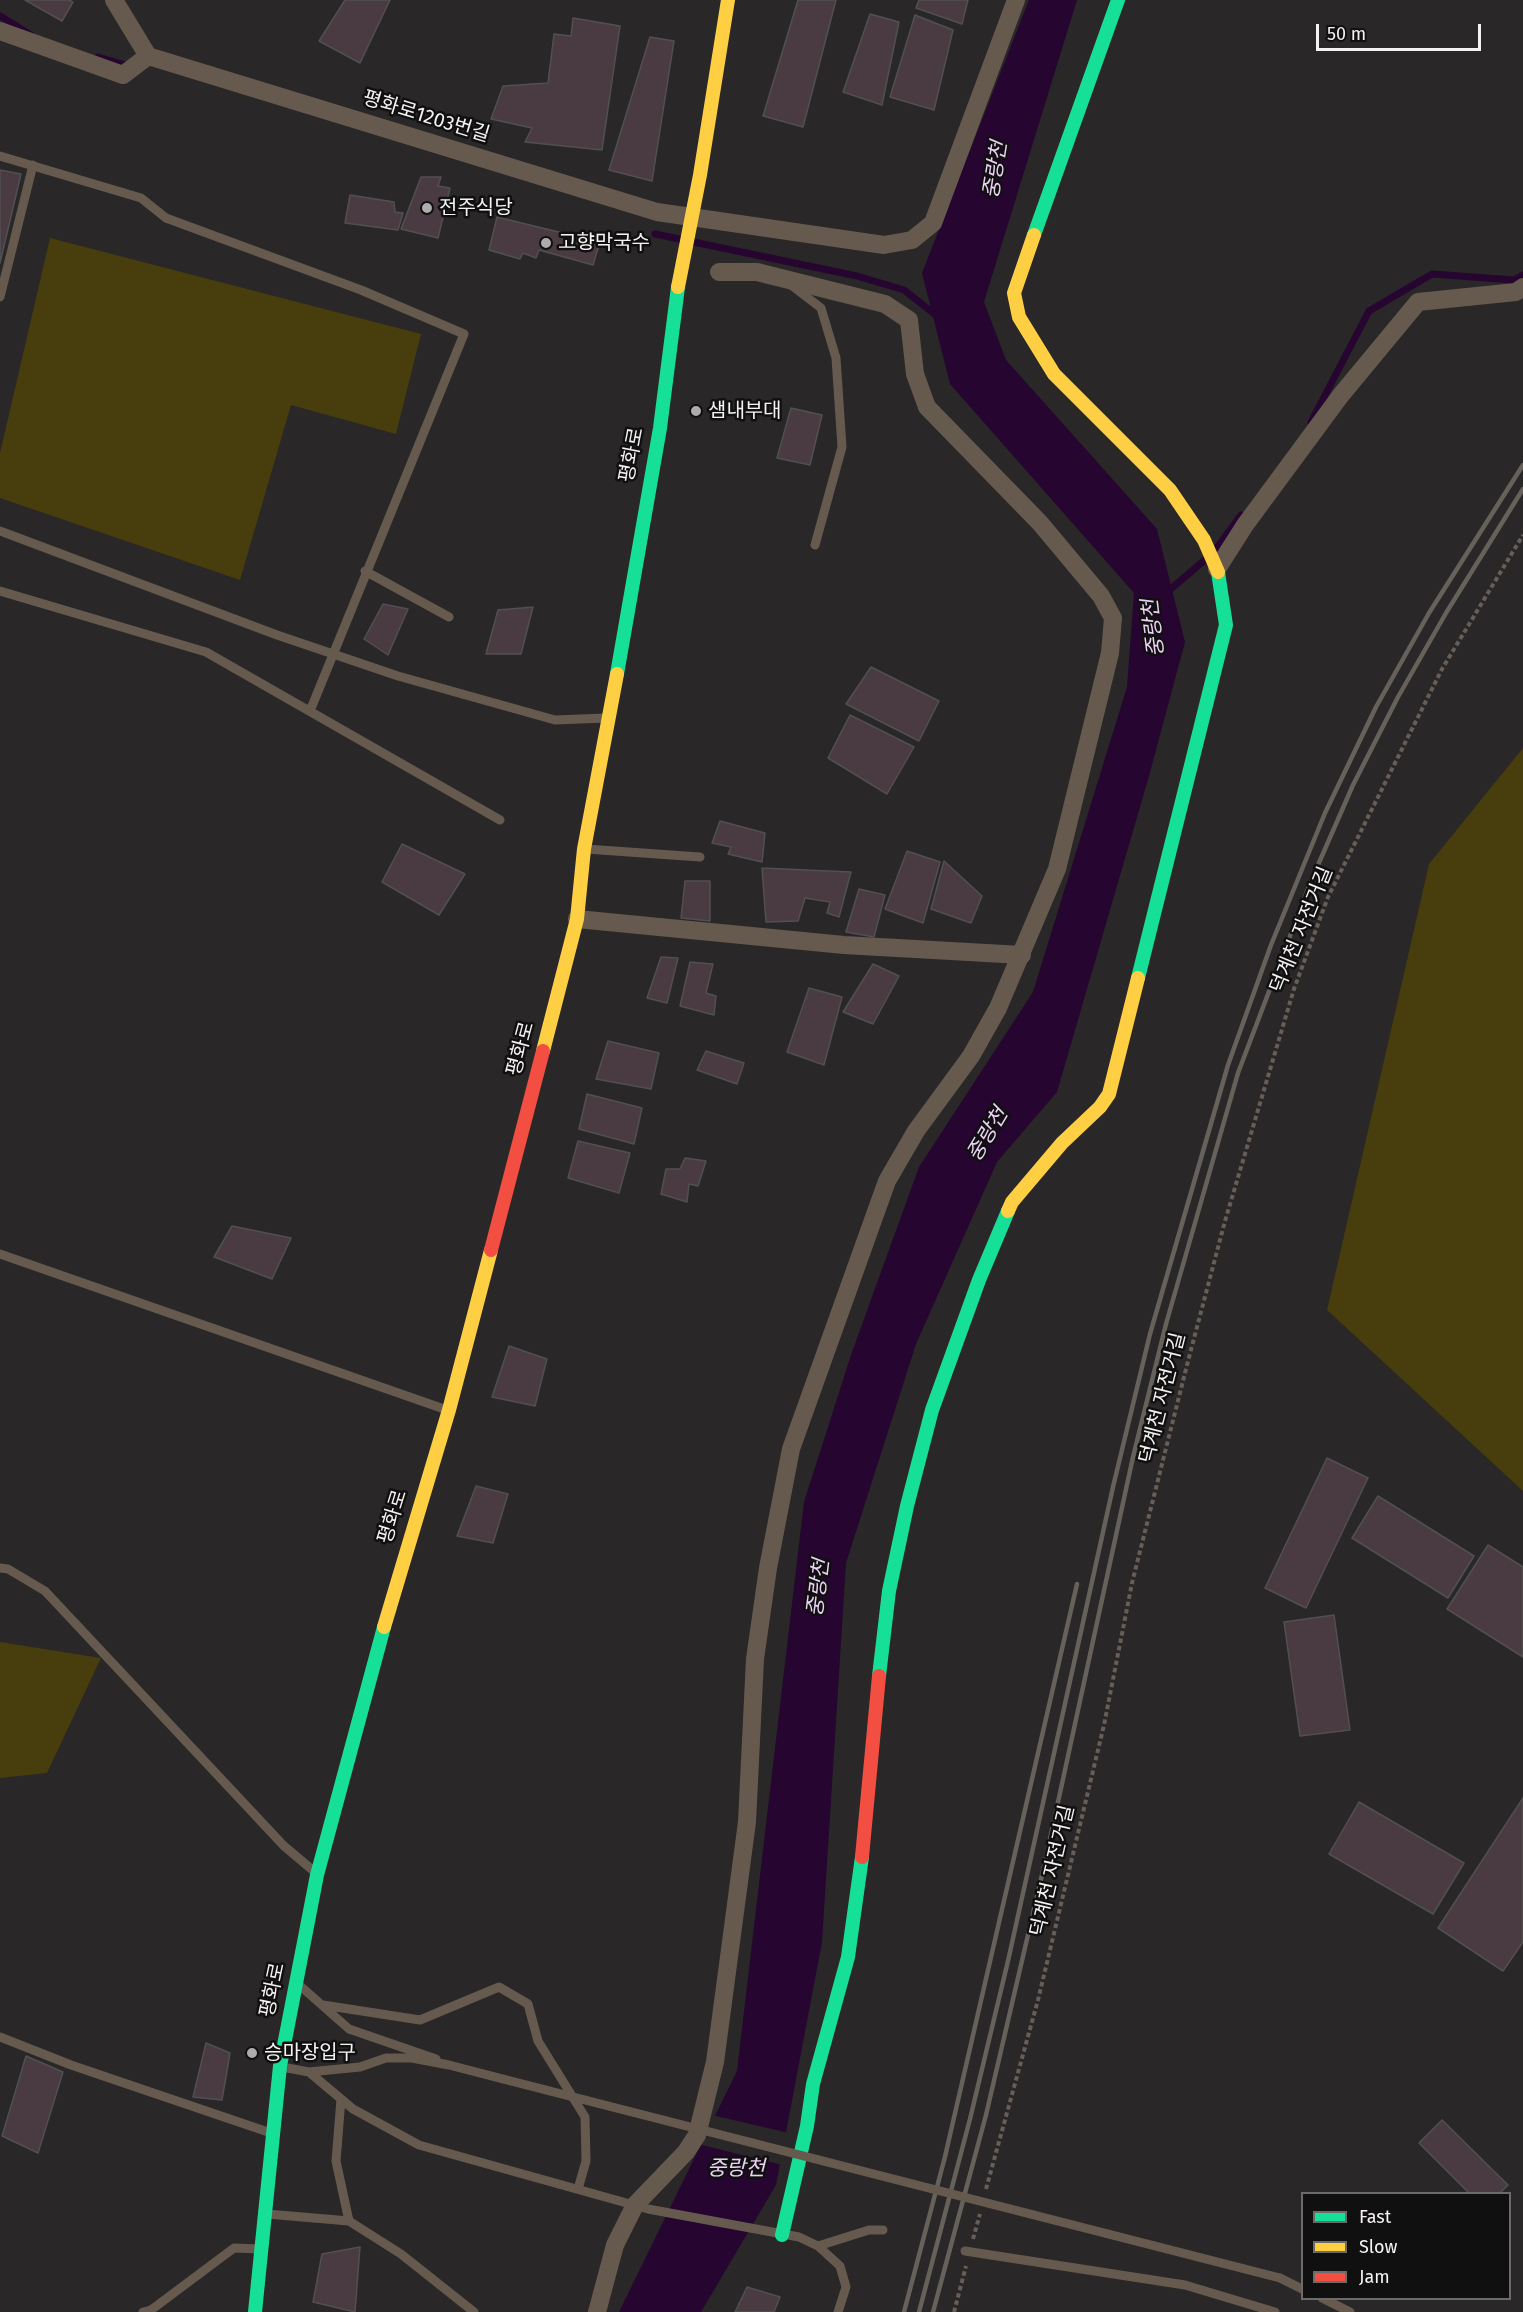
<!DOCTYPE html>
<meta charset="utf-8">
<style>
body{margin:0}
#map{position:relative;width:1523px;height:2312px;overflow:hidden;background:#292727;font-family:"Fira Sans",sans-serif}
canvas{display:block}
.legend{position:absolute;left:1301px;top:2192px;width:210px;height:108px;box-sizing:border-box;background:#111010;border:2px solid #6c6b6a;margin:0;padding:8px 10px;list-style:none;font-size:18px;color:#f5f3f2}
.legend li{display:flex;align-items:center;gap:12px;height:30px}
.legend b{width:30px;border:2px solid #6c6b6a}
.scale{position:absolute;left:1316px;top:24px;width:165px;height:27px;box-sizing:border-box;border:3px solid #f5f3f2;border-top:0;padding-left:8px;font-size:18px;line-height:21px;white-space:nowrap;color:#f5f3f2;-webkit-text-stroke:4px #111010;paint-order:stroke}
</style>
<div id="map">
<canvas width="1523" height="2312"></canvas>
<ul class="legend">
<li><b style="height:8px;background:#16e098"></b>Fast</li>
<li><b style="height:8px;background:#ffcf43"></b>Slow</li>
<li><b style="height:8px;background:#f24e42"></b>Jam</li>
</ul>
<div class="scale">50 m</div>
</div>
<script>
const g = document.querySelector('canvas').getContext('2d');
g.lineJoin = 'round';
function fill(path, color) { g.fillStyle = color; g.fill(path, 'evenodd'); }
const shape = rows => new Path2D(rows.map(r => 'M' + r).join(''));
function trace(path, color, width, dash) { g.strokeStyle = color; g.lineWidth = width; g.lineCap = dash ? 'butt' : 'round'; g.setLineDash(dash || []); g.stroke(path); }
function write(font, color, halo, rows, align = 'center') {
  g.font = font + ' "Fira Sans","Noto Sans KR",sans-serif'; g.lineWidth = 5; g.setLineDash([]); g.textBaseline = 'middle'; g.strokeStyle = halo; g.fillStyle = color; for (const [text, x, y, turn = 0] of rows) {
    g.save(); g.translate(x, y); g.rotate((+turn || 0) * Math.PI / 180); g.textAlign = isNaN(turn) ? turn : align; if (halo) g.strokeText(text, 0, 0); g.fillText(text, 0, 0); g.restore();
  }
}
fill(shape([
 [50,238,421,334,396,434,291,405,240,580,0,498,0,453],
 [1523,748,1523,1491,1327,1310,1429,864],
 [0,1642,101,1658,47,1773,0,1778]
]), '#473d0d');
fill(shape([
 [1029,0,1077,0,984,302,1006,360,1157,529,1185,642,1149,776,1057,1092,997,1162,916,1344,846,1563,822,1942,776,2185,701,2312,619,2312,737,2071,804,1502,851,1355,919,1167,1033,992,1127,687,1134,593,950,384,922,273]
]), '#260530');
fill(shape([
 [712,2115,789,2133,783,2165,698,2144]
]), '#292727');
trace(shape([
 [0,16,31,35],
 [98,57,129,66],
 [655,234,857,276,904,290,937,316],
 [1311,422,1369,311,1432,274,1514,280,1523,275],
 [1166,593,1213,553,1241,515]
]), '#260530', 7);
const building = shape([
 [25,0,69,0,73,2,62,21,25,0],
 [345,0,390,0,360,63,319,41,345,0],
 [798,0,836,0,803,127,763,116,798,0],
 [919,0,968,0,962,24,916,8,919,0],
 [870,14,899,22,882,105,843,92,870,14],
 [915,15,953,30,934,110,890,97,915,15],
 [573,18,620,26,602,150,525,142,532,128,491,119,503,86,548,83,554,34,571,36,573,18],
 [650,37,674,41,652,181,609,170,650,37],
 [0,170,21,174,0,263,0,170],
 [421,177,441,177,438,186,450,188,438,238,401,229,421,177],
 [350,195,394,202,395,212,403,213,398,230,345,223,350,195],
 [497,217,600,242,593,265,539,250,536,258,523,253,520,259,489,250,497,217],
 [791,408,822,415,810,465,777,458,791,408],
 [383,604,408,609,388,655,364,639,383,604],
 [533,607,521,654,486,654,498,610,533,607],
 [871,667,939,701,919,741,846,704,871,667],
 [850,715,914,747,887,794,828,758,850,715],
 [720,821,765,833,762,862,728,854,731,847,712,843,720,821],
 [402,844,465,874,439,915,382,882,402,844],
 [907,851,940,862,923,923,885,909,907,851],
 [944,861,982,896,971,923,931,909,944,861],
 [762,868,851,872,839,917,827,913,830,902,805,898,798,921,766,922,762,868],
 [685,881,710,881,710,921,681,918,685,881],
 [859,889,885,895,874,937,846,932,859,889],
 [661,957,678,958,667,1003,647,998,661,957],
 [690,962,713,964,706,993,716,996,714,1015,680,1006,690,962],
 [873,964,899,976,873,1024,843,1012,873,964],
 [809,988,842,997,824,1065,787,1052,809,988],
 [608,1041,659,1053,651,1089,596,1079,608,1041],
 [706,1051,744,1063,737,1084,697,1070,706,1051],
 [587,1094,642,1108,634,1144,579,1129,587,1094],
 [578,1141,630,1153,619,1193,568,1178,578,1141],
 [685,1158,706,1161,698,1186,689,1184,687,1202,661,1194,666,1169,680,1169,685,1158],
 [232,1226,291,1238,272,1279,214,1257,232,1226],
 [509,1346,547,1359,535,1406,492,1397,509,1346],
 [1327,1458,1368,1478,1306,1608,1265,1588,1327,1458],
 [476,1486,508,1494,493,1543,457,1536,476,1486],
 [1378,1496,1474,1556,1448,1598,1352,1538,1378,1496],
 [1488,1545,1523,1567,1523,1657,1447,1609,1488,1545],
 [1334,1615,1350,1730,1300,1736,1284,1622,1334,1615],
 [1523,1798,1523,1942,1503,1971,1438,1928,1523,1798],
 [1359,1802,1464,1863,1433,1914,1329,1854,1359,1802],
 [206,2043,230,2053,222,2100,193,2097,206,2043],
 [26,2056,63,2072,38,2153,2,2136,26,2056],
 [1442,2120,1508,2185,1499,2194,1470,2194,1419,2143,1442,2120],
 [360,2247,355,2312,313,2302,322,2254,360,2247],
 [747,2287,780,2297,774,2312,735,2312,747,2287]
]);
fill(building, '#4a3b42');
trace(building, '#515050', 1.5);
trace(shape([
 [986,2189,1038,2000,1104,1725,1132,1583,1187,1365,1225,1221,1294,989,1328,897,1442,669,1523,535],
 [973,2239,980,2214],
 [954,2312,966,2266]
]), '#665e57', 4, [4.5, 3]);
trace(shape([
 [0,156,141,198,166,218,361,290,464,334,310,711],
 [791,285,821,308,836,358,842,447,815,545],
 [0,297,33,165],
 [0,531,277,635,398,676,555,720,606,718],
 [365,571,449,617],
 [0,591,206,652,500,820],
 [586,849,700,857],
 [0,1254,447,1410],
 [0,1568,8,1569,45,1591,284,1846,316,1873],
 [298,1984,349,2029,436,2059],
 [323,2005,420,2020,499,1987,528,2004,538,2041,585,2117,586,2161,578,2189],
 [0,2037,71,2065,271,2133],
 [282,2067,309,2072,360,2067,386,2058,412,2058,449,2065,503,2079],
 [309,2072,353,2109,419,2145,648,2209,799,2237,818,2246,840,2266,846,2287,838,2312],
 [341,2099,336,2161,349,2221],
 [267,2214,349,2221,401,2254,474,2312],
 [818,2246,869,2230,883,2230],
 [965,2251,1185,2285,1275,2312],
 [1280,2278,1302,2289],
 [1322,2298,1350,2312],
 [143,2312,151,2310,234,2248,260,2249]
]), '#665a4f', 9);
trace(shape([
 [114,0,148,56,657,212,884,245,912,240,933,223,1016,0],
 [0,31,123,75,148,56],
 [1217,569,1245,525,1341,395,1418,302,1516,292,1523,287],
 [577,919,844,945,1022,955],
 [597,2312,615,2245,635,2205,686,2152,697,2135,715,2062,747,1822,755,1659,768,1568,791,1449,887,1181,916,1131,971,1056,998,1008,1057,869,1110,653,1113,618,1101,596,1040,523,927,407,915,374,909,320,885,304,757,272,719,272]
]), '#665a4f', 18);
trace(shape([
 [1034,235,1118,0],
 [617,674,660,428,678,287],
 [1138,978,1226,625,1218,572],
 [879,1676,889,1591,907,1506,932,1410,979,1280,1008,1211],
 [782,2235,807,2126,813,2084,848,1957,862,1857],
 [255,2312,280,2066,317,1875,384,1627]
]), '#16e098', 14);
trace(shape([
 [1034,235,1014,293,1019,317,1054,374,1170,490,1204,540,1218,572],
 [678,287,700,175,728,0],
 [543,1051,577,919,584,849,617,674],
 [1008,1211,1012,1202,1062,1143,1100,1107,1109,1094,1138,978],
 [384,1627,449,1410,491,1250]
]), '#ffcf43', 14);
trace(shape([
 [491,1250,543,1051],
 [862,1857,879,1676]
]), '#f24e42', 14);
trace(shape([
 [944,2161,1077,1584],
 [904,2312,946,2153],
 [919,2312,970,2119,1008,1961,1113,1487,1150,1334,1228,1065,1271,945,1325,813,1376,707,1429,613,1523,465],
 [933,2312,986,2115,1045,1862,1133,1457,1166,1324,1238,1073,1311,881,1353,785,1398,697,1446,613,1523,489]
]), '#67615b', 4.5);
trace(shape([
 [503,2079,1280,2278]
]), '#665a4f', 9);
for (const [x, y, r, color] of [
 [427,208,6,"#aeacab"],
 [546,243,6,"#aeacab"],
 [696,411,6,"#aeacab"],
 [252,2053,6,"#aeacab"]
]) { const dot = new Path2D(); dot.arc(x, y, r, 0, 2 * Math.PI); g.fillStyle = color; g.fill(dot); trace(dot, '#111010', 2); }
write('20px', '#f5f3f2', '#111010', [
 ["평화로1203번길",426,117,17],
 ["평화로",632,455,-79],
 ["덕계천 자전거길",1302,930,-68],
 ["평화로",521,1049,-75],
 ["덕계천 자전거길",1163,1398,-76],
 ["평화로",393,1517,-73],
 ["덕계천 자전거길",1053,1871,-77],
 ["평화로",273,1990,-78]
]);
write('20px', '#f5f3f2', '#111010', [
 ["전주식당",439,208],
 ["고향막국수",558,243],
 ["샘내부대",708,411],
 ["승마장입구",264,2053]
], 'left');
write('italic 21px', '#ecd1f6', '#111010', [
 ["중랑천",996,170,-81],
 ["중랑천",1154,628,-97],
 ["중랑천",988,1135,-59],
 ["중랑천",819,1588,-83],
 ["중랑천",736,2169]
]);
</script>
